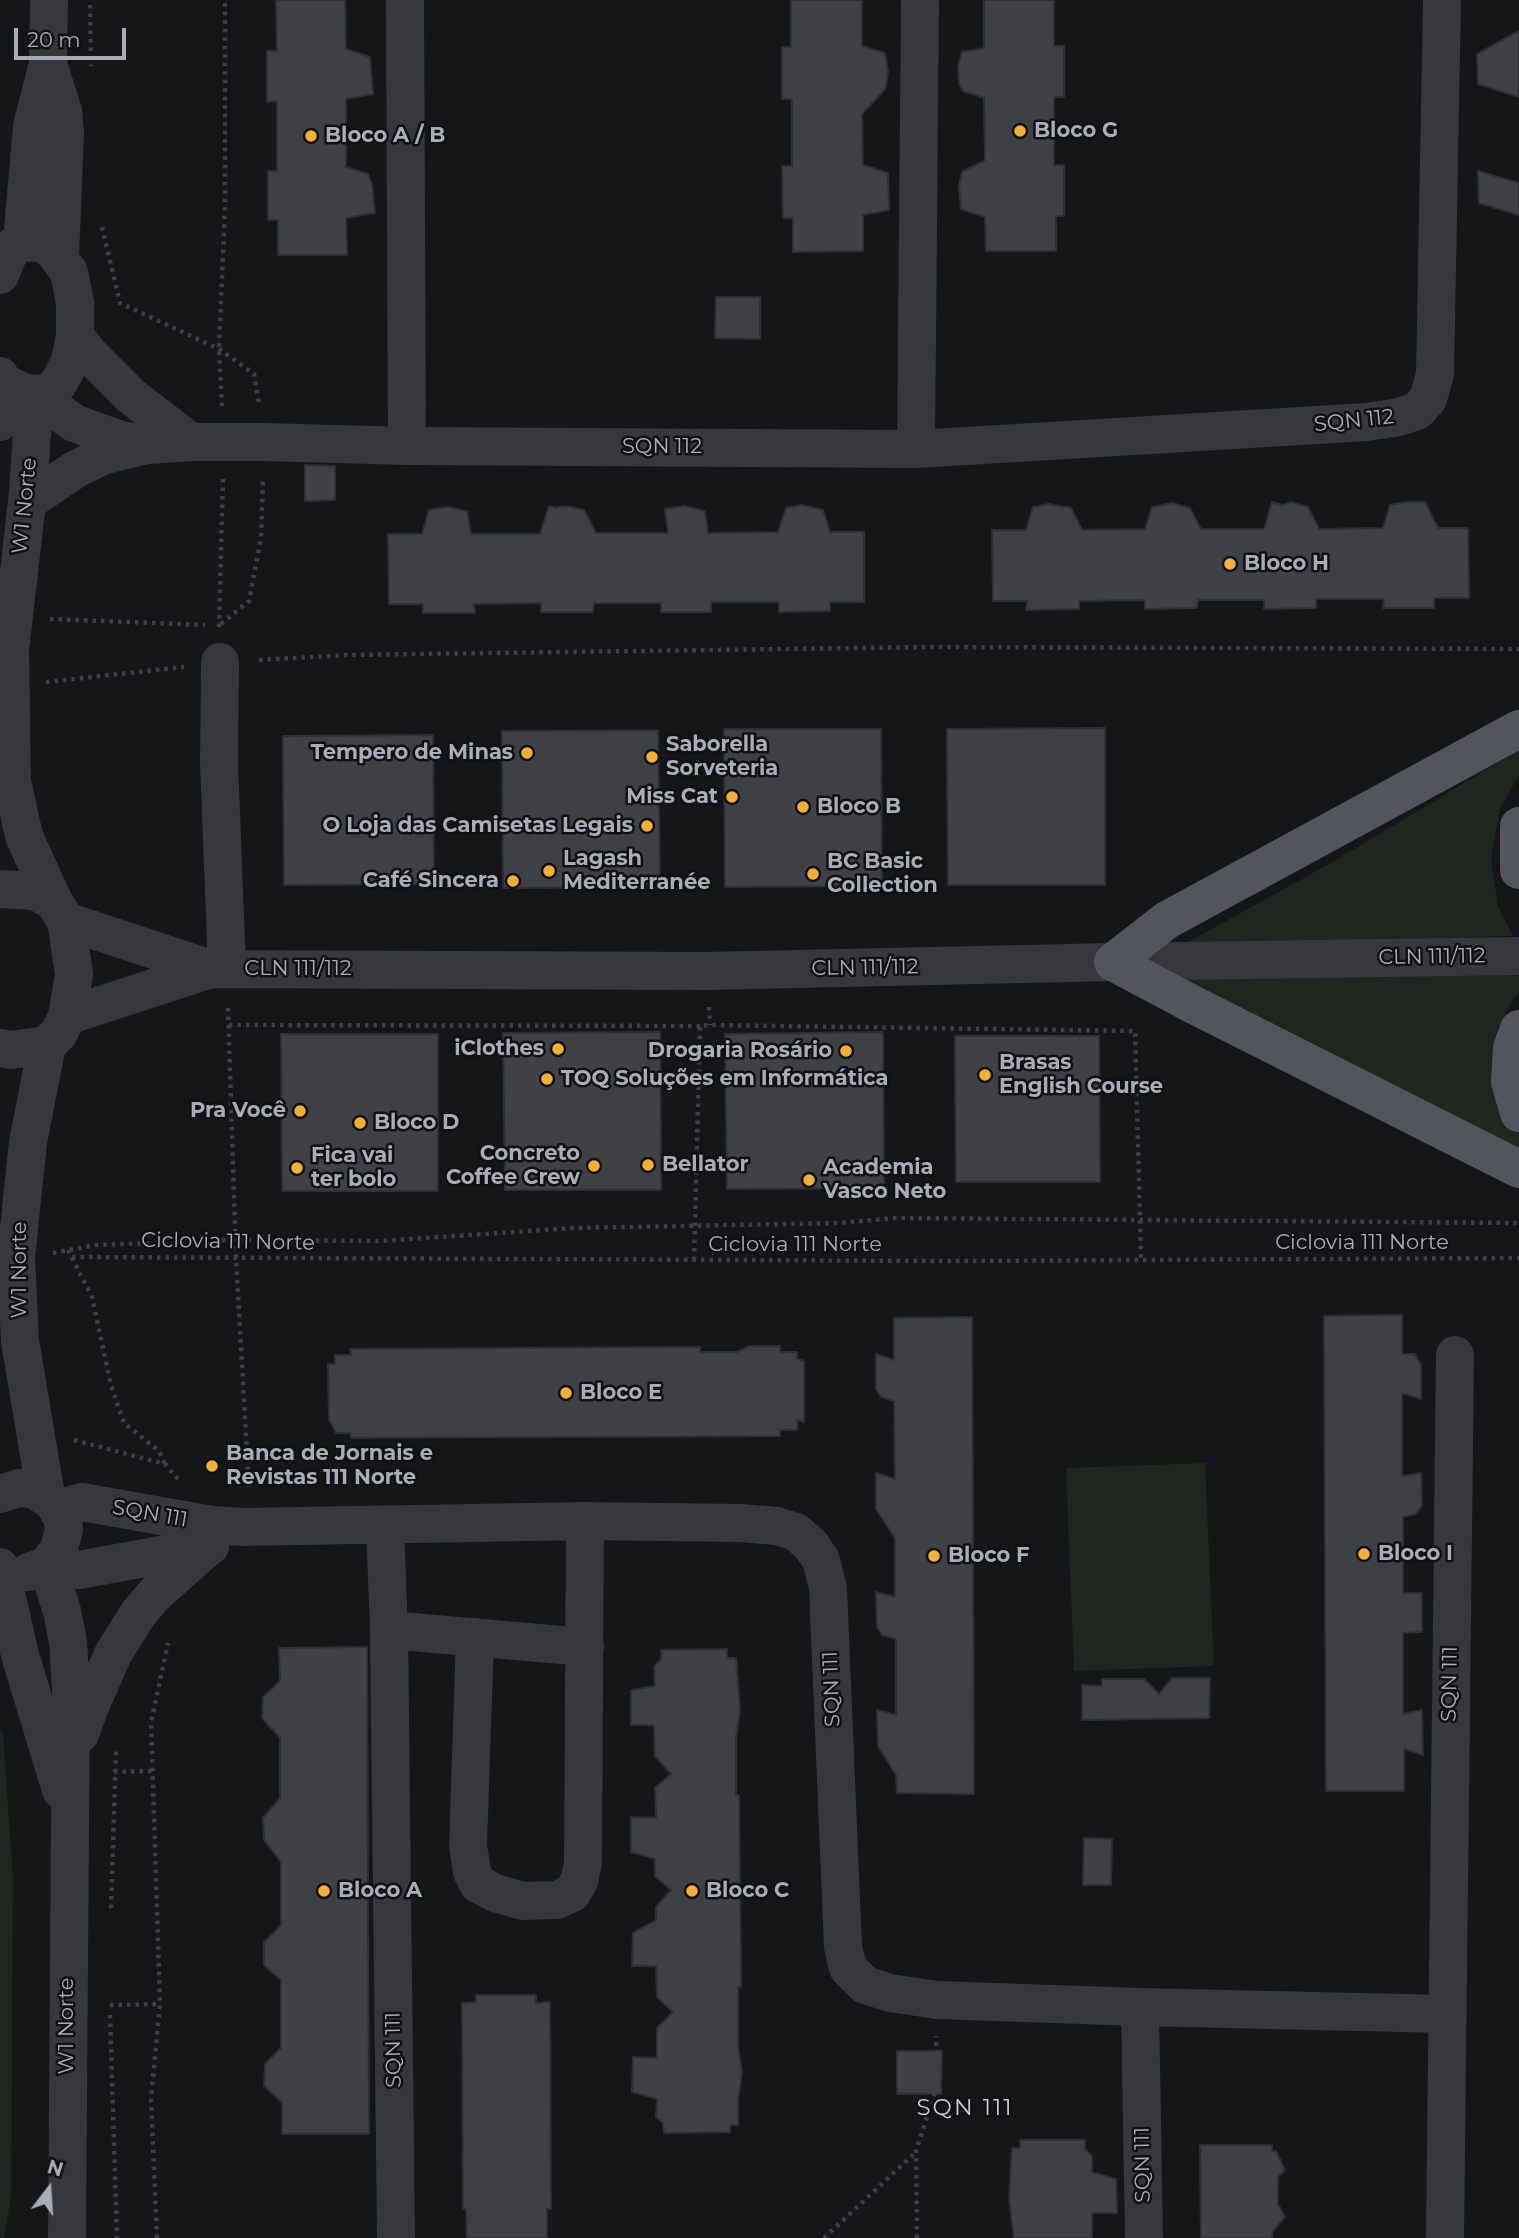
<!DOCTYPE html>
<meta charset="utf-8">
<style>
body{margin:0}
#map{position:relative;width:1519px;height:2238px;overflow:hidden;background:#161618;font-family:Montserrat,sans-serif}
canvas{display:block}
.north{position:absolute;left:14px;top:2154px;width:70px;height:70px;-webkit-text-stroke:5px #111113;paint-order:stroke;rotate:17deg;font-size:19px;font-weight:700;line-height:28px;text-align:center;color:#a8adb8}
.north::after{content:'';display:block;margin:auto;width:24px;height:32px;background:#a8adb8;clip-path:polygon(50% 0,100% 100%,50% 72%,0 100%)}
.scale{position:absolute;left:14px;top:28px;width:112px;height:32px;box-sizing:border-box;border:4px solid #a8adb8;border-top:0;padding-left:9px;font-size:21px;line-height:24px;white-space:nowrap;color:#a8adb8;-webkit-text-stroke:5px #111113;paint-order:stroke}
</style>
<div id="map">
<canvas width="1519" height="2238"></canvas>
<div class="north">N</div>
<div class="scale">20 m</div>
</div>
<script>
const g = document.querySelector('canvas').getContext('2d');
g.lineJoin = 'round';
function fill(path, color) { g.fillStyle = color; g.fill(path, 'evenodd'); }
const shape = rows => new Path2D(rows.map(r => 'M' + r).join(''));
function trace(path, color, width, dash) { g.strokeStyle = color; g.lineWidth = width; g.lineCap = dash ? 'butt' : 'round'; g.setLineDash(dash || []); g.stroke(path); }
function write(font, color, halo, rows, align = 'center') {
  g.font = font + ' Montserrat,sans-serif'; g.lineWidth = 5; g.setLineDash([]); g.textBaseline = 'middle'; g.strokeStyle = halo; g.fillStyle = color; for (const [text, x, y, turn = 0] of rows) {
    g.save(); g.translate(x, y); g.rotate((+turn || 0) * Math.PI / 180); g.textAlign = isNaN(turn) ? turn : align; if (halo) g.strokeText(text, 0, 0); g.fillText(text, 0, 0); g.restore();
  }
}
fill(shape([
 [1519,750,1519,775,1500,809,1491,858,1498,907,1513,936,1179,947,1324,867],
 [1519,973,1519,992,1511,1002,1498,1030,1496,1065,1519,1131,1519,1151,1171,975],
 [1205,1463,1214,1666,1074,1671,1066,1468],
 [0,1729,3,1735,13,1878,11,2198,4,2238,0,2238]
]), '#1e261f');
const building = shape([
 [276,0,345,0,346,49,370,57,373,94,346,99,346,167,368,174,372,184,375,213,346,218,347,255,278,255,278,220,268,220,268,171,277,171,277,101,267,102,267,51,277,51,276,0],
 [791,0,862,0,862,46,885,53,888,72,886,88,862,114,863,165,888,173,889,210,863,215,863,251,793,252,793,218,783,218,782,166,792,166,792,99,782,99,782,47,791,47,791,0],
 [984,0,1054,0,1054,46,1064,46,1064,97,1054,97,1054,165,1064,165,1064,216,1056,216,1056,251,986,251,985,217,961,209,959,187,962,172,985,160,984,98,963,91,959,84,958,65,962,52,984,48,984,0],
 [1519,31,1519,97,1478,84,1477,54,1519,31],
 [1478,171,1519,183,1519,215,1479,203,1478,171],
 [716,297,760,297,760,339,715,338,716,297],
 [305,465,335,466,335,500,305,501,305,465],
 [1272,502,1283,505,1291,502,1308,507,1319,529,1383,528,1390,505,1406,502,1425,502,1438,528,1468,528,1469,598,1434,598,1434,608,1383,608,1384,599,1316,599,1316,608,1264,609,1264,600,1198,600,1197,608,1145,609,1145,600,1079,601,1079,609,1026,610,1027,601,993,601,992,530,1026,530,1033,507,1049,504,1071,508,1082,530,1145,529,1152,507,1172,503,1190,508,1201,529,1264,529,1272,502],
 [801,505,823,510,830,532,864,532,864,602,830,602,830,611,779,612,779,602,711,602,711,612,661,612,661,603,594,603,593,612,541,612,541,603,474,604,475,613,423,613,423,604,389,604,388,534,422,534,429,510,447,507,467,511,471,534,540,534,549,506,557,508,562,506,571,507,584,510,596,533,668,533,665,509,684,506,705,511,708,533,778,532,786,508,801,505],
 [1105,728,1105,885,948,885,947,729,1105,728],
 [724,729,881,729,882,886,725,887,724,729],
 [658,730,660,887,503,888,502,731,658,730],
 [433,735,434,884,284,885,283,736,433,735],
 [660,1032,661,1190,505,1190,503,1033,660,1032],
 [883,1032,884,1188,727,1189,725,1034,883,1032],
 [281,1034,438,1034,438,1191,282,1191,281,1034],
 [955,1036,1099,1036,1100,1182,956,1182,955,1036],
 [1402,1315,1402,1354,1415,1354,1421,1365,1421,1399,1402,1393,1402,1476,1421,1473,1422,1505,1416,1514,1403,1517,1403,1593,1422,1593,1422,1632,1403,1633,1403,1714,1422,1710,1423,1755,1404,1749,1404,1791,1326,1791,1324,1316,1402,1315],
 [972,1317,974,1794,897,1793,896,1775,878,1746,877,1710,896,1715,896,1639,882,1635,877,1627,876,1592,895,1597,895,1538,876,1509,876,1473,895,1479,894,1401,881,1397,876,1389,876,1354,894,1360,894,1318,972,1317],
 [749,1346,780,1346,780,1352,797,1352,797,1359,804,1361,804,1422,797,1420,797,1430,780,1430,780,1436,351,1438,350,1433,336,1433,329,1419,328,1364,335,1364,335,1355,351,1355,350,1349,700,1347,700,1352,737,1352,749,1346],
 [367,1647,369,2134,282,2134,282,2102,264,2086,265,2064,281,2048,281,1980,264,1965,264,1942,281,1925,281,1862,264,1840,263,1818,280,1798,280,1738,262,1718,263,1697,280,1681,279,1648,367,1647],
 [727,1649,727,1658,736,1658,740,1710,736,1737,736,1795,739,1795,741,1987,738,1987,738,2046,742,2072,738,2100,738,2125,730,2125,730,2132,664,2133,663,2123,656,2117,657,2099,632,2092,633,2057,657,2058,657,2028,673,2012,657,1997,656,1966,632,1966,633,1933,656,1920,656,1907,671,1890,655,1876,655,1859,631,1852,631,1817,656,1818,655,1788,671,1774,655,1756,654,1725,631,1725,631,1690,655,1686,654,1666,661,1660,661,1650,727,1649],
 [1172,1678,1210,1678,1209,1718,1082,1720,1082,1685,1102,1686,1102,1679,1144,1679,1159,1694,1172,1678],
 [1084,1838,1112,1839,1111,1885,1083,1885,1084,1838],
 [476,1995,536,1995,536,2003,550,2002,551,2209,547,2209,547,2238,467,2238,466,2209,463,2209,462,2003,476,2002,476,1995],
 [897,2051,942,2051,941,2094,897,2094,897,2051],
 [1020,2140,1085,2140,1085,2149,1092,2156,1092,2172,1116,2179,1117,2213,1092,2213,1092,2238,1014,2238,1009,2199,1012,2148,1020,2148,1020,2140],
 [1200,2145,1272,2145,1272,2151,1276,2151,1285,2170,1278,2177,1278,2204,1285,2217,1272,2232,1272,2238,1201,2238,1200,2145]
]);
fill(building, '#404145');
trace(building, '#303034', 2);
trace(shape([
 [90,5,91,66],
 [102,227,120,303,219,349,254,374,259,404],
 [222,406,219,349,225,207,225,0],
 [50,619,205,625],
 [221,624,249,601,261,538,263,479],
 [219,627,223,478],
 [259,660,347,655,931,647,1519,649],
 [46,682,184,667],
 [709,1007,710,1025],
 [228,1008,236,1258,249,1489],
 [229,1025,700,1026],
 [68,1250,92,1297,111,1385,124,1423,159,1451,165,1464],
 [53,1253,96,1245,236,1240,380,1241,574,1228,839,1223,897,1218,1519,1223],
 [72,1257,953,1261,1519,1258],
 [694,1260,700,1026,710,1025,1135,1031,1141,1260],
 [74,1440,165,1464,178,1479],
 [114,1772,152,1771],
 [111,1908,116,1749],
 [110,2005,160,2004],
 [110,2015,117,2238],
 [157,2238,151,2099,160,2004,151,1723,168,1643],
 [824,2238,916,2152],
 [917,2238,916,2151,937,2086,936,2036]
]), '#3d3f44', 4.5, [3.5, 5]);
trace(shape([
 [405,0,407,446],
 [48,64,63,111,65,133,60,257],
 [22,242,32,126,48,64,49,0],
 [0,275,11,248,22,242,40,243,52,249,69,272,75,303,75,336,70,361,61,379,53,390,43,394,26,393,3,383,0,376],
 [75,336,89,354,131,396,191,442],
 [43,394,51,406,74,423,121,440,148,445,191,442,264,442,407,446,916,449,1367,422,1399,417,1417,411,1428,399,1435,374,1442,0],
 [35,395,27,502,10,650,12,781,24,836,54,902],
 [0,422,3,383],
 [916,449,920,0],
 [27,502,76,469,105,455,147,445],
 [220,662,219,762,227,969],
 [0,889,36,891,54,902,66,921,74,974,67,1016,59,1033,47,1045,11,1050,0,1048],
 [66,921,211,969],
 [67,1016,211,969,707,971,1113,962,1519,956],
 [0,1494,19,1488,34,1489,53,1502,63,1519,64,1530,58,1551,47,1565,29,1572],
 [46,1496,20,1341,16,1257,28,1142,47,1045],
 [58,1509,82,1502,212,1525,242,1527,585,1521,740,1523,777,1526,796,1532,811,1545,821,1560,828,1588,843,1947,848,1968,865,1985,890,1993,937,2000,1140,2007,1446,2014],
 [385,1526,389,1630,396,2238],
 [51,1560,79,1570,210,1546],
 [47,1565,62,1611,68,1642,71,1689,67,2238],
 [0,1567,20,1655,61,1790],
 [389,1630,585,1647],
 [475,1637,468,1846,472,1872,478,1884,495,1893,523,1901,557,1900,572,1893,579,1881,583,1863,585,1521],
 [80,1734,89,1709,113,1654,138,1614,155,1594,208,1547],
 [1140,2007,1144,2238],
 [1445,2238,1455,1355]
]), '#37383d', 38);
trace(shape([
 [1519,729,1167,920,1113,962,1192,1004,1519,1169],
 [1519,826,1519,870],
 [1519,1029,1512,1048,1510,1082,1519,1113]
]), '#53555c', 38);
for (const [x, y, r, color] of [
 [1020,131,7,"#f2b134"],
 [311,136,7,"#f2b134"],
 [1230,564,7,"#f2b134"],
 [527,753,7,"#f2b134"],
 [652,757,7,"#f2b134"],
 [732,797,7,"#f2b134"],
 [803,807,7,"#f2b134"],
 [647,826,7,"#f2b134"],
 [549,871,7,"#f2b134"],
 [813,874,7,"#f2b134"],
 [513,881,7,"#f2b134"],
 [558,1049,7,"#f2b134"],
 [846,1051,7,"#f2b134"],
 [985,1075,7,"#f2b134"],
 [547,1079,7,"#f2b134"],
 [300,1111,7,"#f2b134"],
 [360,1123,7,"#f2b134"],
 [648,1165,7,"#f2b134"],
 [594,1166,7,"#f2b134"],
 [297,1168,7,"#f2b134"],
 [809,1180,7,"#f2b134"],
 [566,1393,7,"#f2b134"],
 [212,1466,7,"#f2b134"],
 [1364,1554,7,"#f2b134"],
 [934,1556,7,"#f2b134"],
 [324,1891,7,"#f2b134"],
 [692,1891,7,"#f2b134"]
]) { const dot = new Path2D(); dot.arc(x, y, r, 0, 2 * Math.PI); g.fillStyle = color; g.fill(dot); trace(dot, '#111113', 2.5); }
write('bold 21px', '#a8adb8', '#111113', [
 ["Bloco G",1034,131],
 ["Bloco A / B",325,136],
 ["Bloco H",1244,564],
 ["Saborella",666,745],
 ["Sorveteria",666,769],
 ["Tempero de Minas",513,753,"right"],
 ["Miss Cat",718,797,"right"],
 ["Bloco B",817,807],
 ["O Loja das Camisetas Legais",633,826,"right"],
 ["Lagash",563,859],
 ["Mediterranée",563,883],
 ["BC Basic",827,862],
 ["Collection",827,886],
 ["Café Sincera",499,881,"right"],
 ["iClothes",544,1049,"right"],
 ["Drogaria Rosário",832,1051,"right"],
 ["Brasas",999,1063],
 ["English Course",999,1087],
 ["TOQ Soluções em Informática",561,1079],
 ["Pra Você",286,1111,"right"],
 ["Bloco D",374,1123],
 ["Concreto",580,1154,"right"],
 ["Coffee Crew",580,1178,"right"],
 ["Fica vai",311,1156],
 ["ter bolo",311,1180],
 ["Bellator",662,1165],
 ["Academia",823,1168],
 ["Vasco Neto",823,1192],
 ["Bloco E",580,1393],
 ["Banca de Jornais e",226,1454],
 ["Revistas 111 Norte",226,1478],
 ["Bloco I",1378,1554],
 ["Bloco F",948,1556],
 ["Bloco A",338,1891],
 ["Bloco C",706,1891]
], 'left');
write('21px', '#a8adb8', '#111113', [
 ["SQN 112",1354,421,-6],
 ["SQN 112",662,447],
 ["W1 Norte",25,506,-84],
 ["CLN 111/112",1432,957,-1],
 ["CLN 111/112",865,968,-1],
 ["CLN 111/112",298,969],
 ["Ciclovia 111 Norte",228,1242,1],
 ["Ciclovia 111 Norte",1362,1243],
 ["Ciclovia 111 Norte",795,1245],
 ["W1 Norte",20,1270,-90],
 ["SQN 111",150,1514,10],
 ["SQN 111",1450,1684,-89],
 ["SQN 111",832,1689,-92],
 ["W1 Norte",67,2026,-90],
 ["SQN 111",394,2050,-91],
 ["SQN 111",1143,2165,-91]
]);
g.letterSpacing = '2px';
write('23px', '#c9ccd4', '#111113', [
 ["SQN 111",965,2108]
]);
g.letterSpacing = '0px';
</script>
